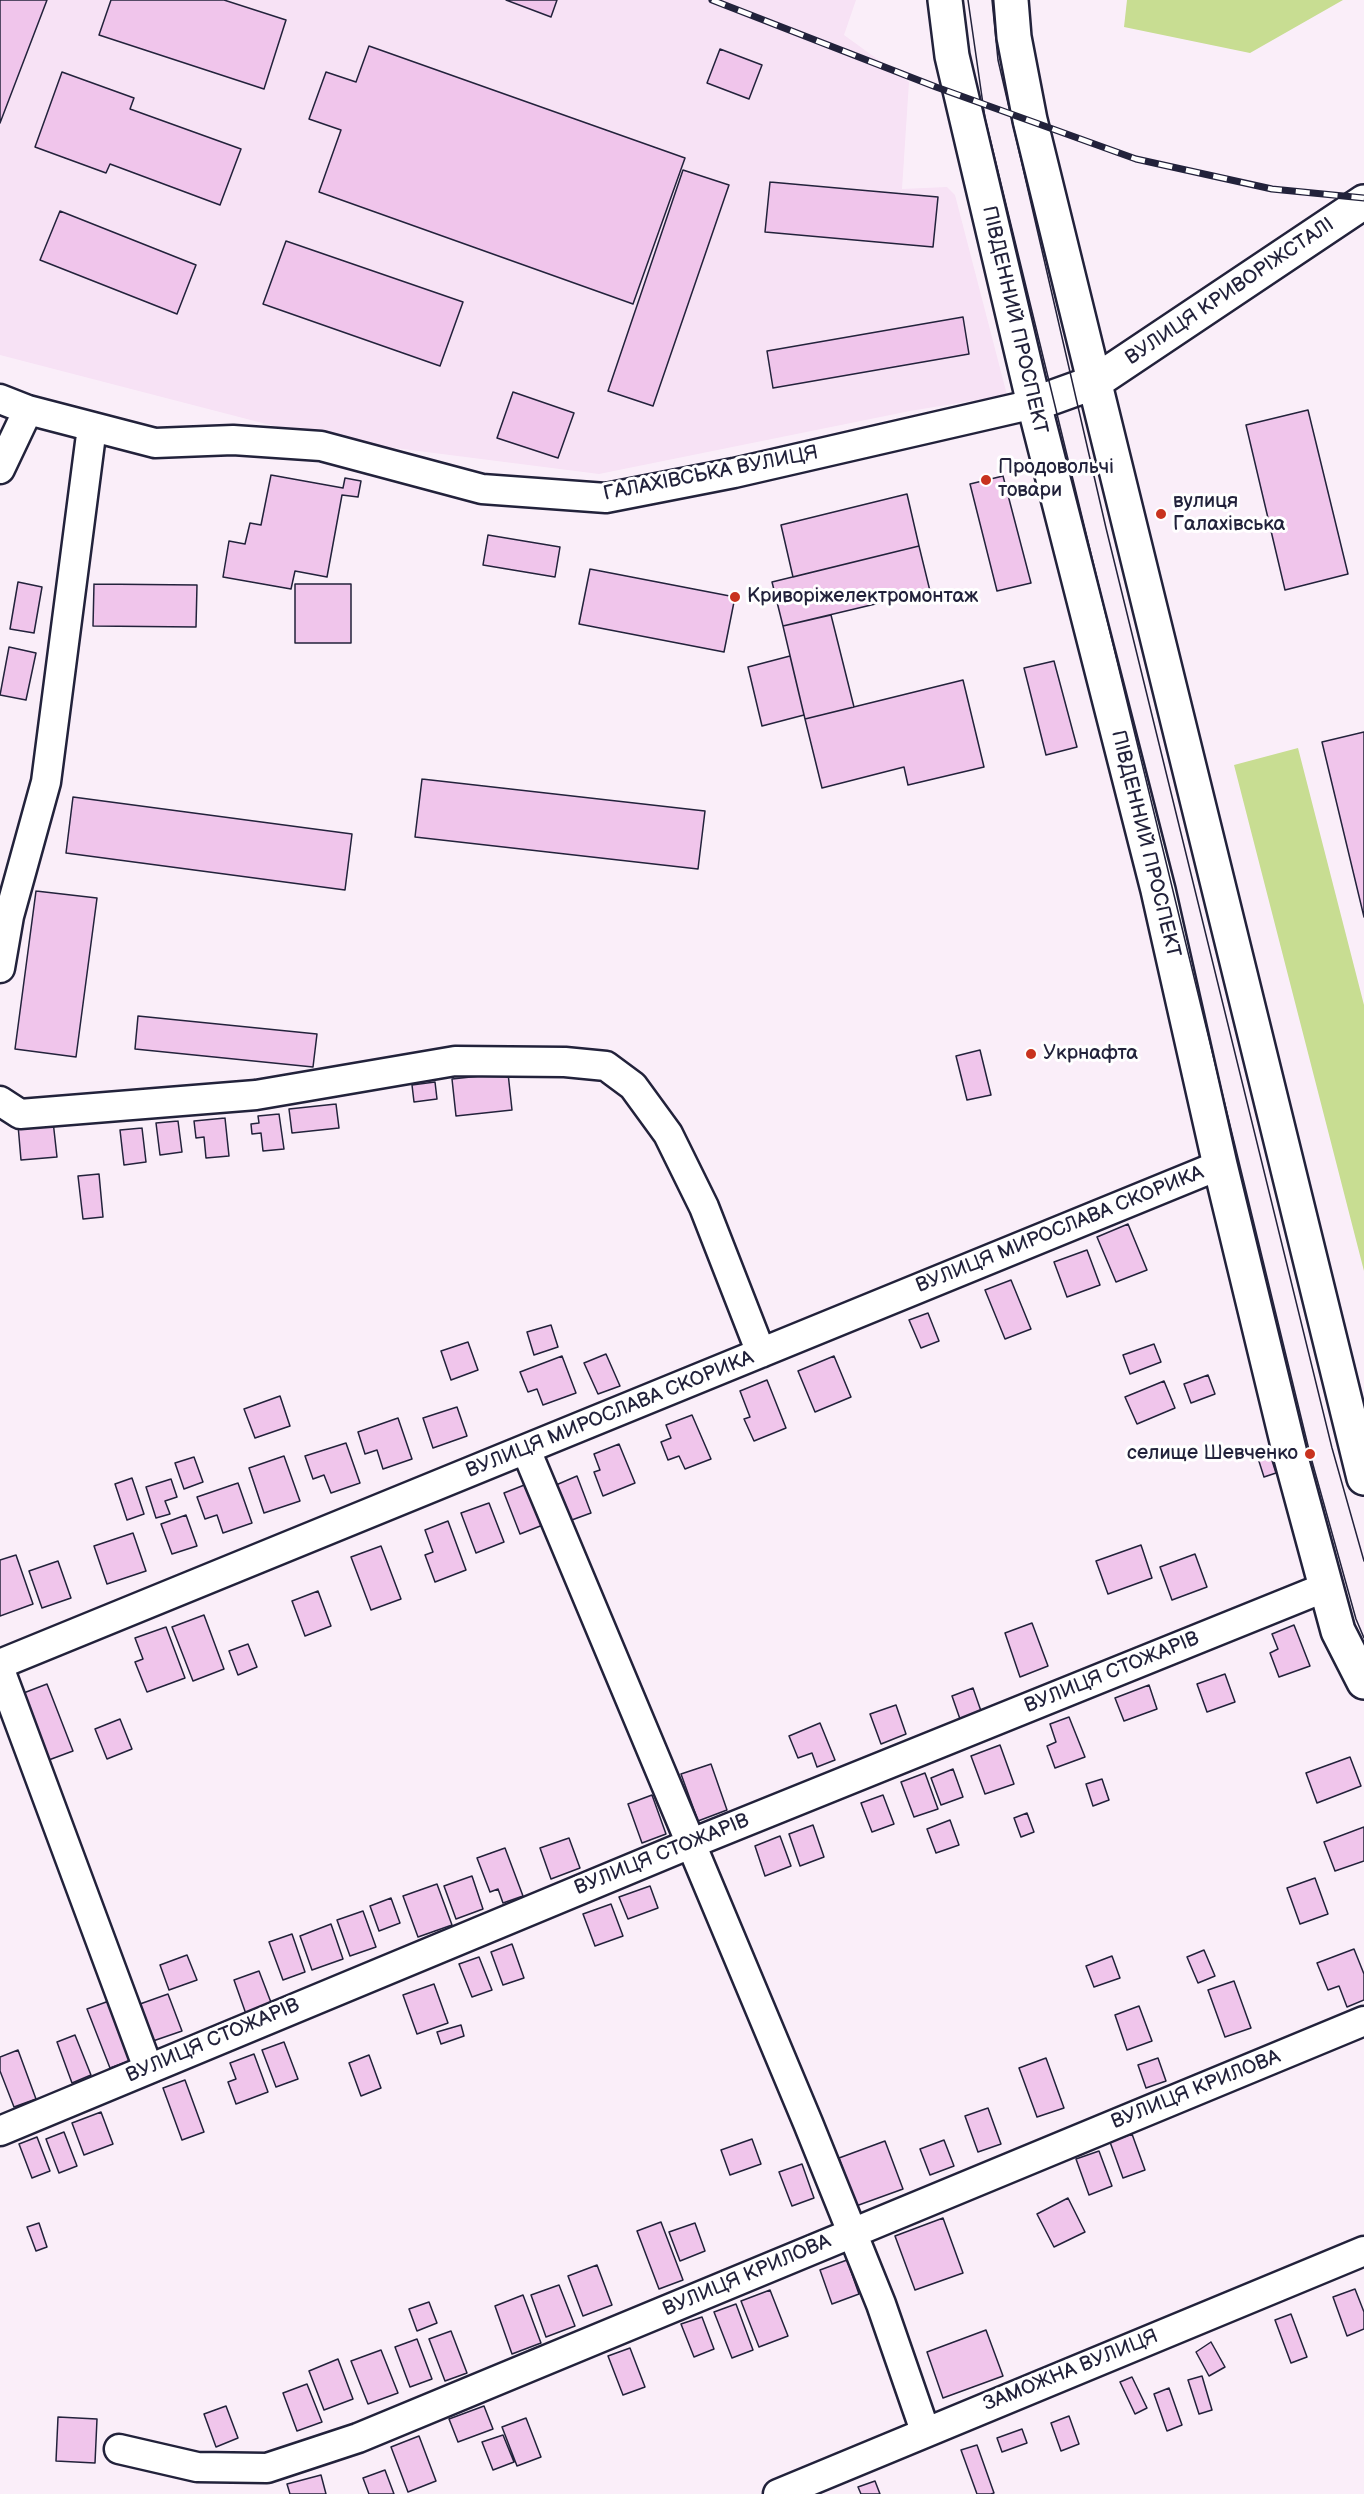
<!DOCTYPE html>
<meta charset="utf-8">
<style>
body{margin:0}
canvas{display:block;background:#faeef9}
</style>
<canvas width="1364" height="2494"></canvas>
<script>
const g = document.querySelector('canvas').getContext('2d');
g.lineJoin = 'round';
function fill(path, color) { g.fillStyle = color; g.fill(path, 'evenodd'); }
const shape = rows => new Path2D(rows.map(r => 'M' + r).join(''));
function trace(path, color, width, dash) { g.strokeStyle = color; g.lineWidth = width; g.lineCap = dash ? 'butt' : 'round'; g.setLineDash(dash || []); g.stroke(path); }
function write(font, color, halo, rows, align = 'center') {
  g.font = font + ' "Balsamiq Sans",sans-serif'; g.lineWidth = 6; g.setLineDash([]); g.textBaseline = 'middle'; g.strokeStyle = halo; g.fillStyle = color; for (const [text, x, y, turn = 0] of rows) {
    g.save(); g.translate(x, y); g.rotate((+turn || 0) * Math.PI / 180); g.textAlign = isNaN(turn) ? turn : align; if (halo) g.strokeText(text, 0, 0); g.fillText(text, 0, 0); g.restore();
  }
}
fill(shape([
 [0,0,856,0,844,35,909,82,902,189,947,187,955,195,1007,395,910,411,599,474,324,439,0,355]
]), '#f7e2f5');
fill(shape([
 [1127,0,1343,0,1250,53,1124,27],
 [1298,748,1364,1005,1364,1271,1234,765]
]), '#c8dd92');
const building = shape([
 [0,0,47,0,0,123,0,0],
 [111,0,224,0,286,20,264,89,99,35,111,0],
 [506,0,557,0,551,17,506,0],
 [369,46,685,158,633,304,319,192,341,130,309,119,326,72,356,82,369,46],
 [720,49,762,65,749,99,707,83,720,49],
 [62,72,134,98,130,109,241,149,220,205,110,164,106,173,35,147,62,72],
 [683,170,729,185,653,406,608,391,683,170],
 [770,182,938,197,933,247,765,232,770,182],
 [60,211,196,265,177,314,40,260,60,211],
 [286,241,463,302,440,366,263,304,286,241],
 [963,317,969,354,773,388,767,351,963,317],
 [513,392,574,413,558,458,497,438,513,392],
 [1308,410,1348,574,1285,590,1246,425,1308,410],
 [271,475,343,488,345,478,361,481,358,497,342,495,327,577,295,571,291,589,223,577,229,541,245,544,250,523,261,525,271,475],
 [1003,476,1031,583,997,591,970,484,1003,476],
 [907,494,919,546,793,577,781,525,907,494],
 [488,535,560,547,555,577,483,565,488,535],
 [919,546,930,591,783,626,772,582,919,546],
 [590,569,735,597,724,652,579,624,590,569],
 [18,582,42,587,34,633,10,629,18,582],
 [94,584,197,585,196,627,93,626,94,584],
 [295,584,351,584,351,643,295,643,295,584],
 [831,615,854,707,805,719,783,626,831,615],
 [9,647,36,653,26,700,0,695,9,647],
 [790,656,804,715,762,726,748,667,790,656],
 [1054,661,1077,747,1046,755,1024,668,1054,661],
 [963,680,984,767,908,785,904,767,822,788,805,719,963,680],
 [1364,732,1364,917,1322,742,1364,732],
 [422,779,705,811,698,869,415,837,422,779],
 [73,797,352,834,345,890,66,853,73,797],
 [36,891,97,898,76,1057,15,1049,36,891],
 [138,1016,317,1034,313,1067,135,1049,138,1016],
 [980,1050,991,1095,967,1100,956,1056,980,1050],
 [508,1073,512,1110,456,1116,452,1079,508,1073],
 [435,1082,437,1099,414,1102,412,1085,435,1082],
 [336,1104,339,1128,292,1133,289,1109,336,1104],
 [279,1114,284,1149,263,1151,261,1133,252,1134,251,1124,259,1123,258,1116,279,1114],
 [225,1118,229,1156,206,1158,204,1137,196,1138,194,1121,225,1118],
 [53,1121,57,1157,21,1160,18,1125,53,1121],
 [178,1121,182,1152,160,1155,156,1123,178,1121],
 [142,1128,146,1162,124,1165,120,1130,142,1128],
 [99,1174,103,1217,83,1219,78,1176,99,1174],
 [1128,1224,1147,1270,1116,1282,1097,1237,1128,1224],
 [1087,1250,1100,1285,1067,1297,1054,1262,1087,1250],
 [1011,1280,1031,1329,1005,1339,985,1290,1011,1280],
 [928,1313,939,1341,921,1348,909,1320,928,1313],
 [551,1325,558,1347,534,1355,527,1332,551,1325],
 [468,1342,478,1370,451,1380,441,1351,468,1342],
 [1154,1344,1161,1362,1130,1374,1123,1355,1154,1344],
 [606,1354,620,1386,598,1394,584,1363,606,1354],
 [562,1356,576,1393,543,1405,537,1389,528,1392,520,1372,562,1356],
 [834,1356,851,1397,815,1412,798,1371,834,1356],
 [1208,1375,1215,1394,1191,1403,1184,1384,1208,1375],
 [767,1380,786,1428,754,1441,744,1419,750,1417,740,1391,767,1380],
 [1164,1381,1175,1408,1137,1424,1125,1397,1164,1381],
 [280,1396,290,1426,255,1438,244,1409,280,1396],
 [457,1407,467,1436,433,1448,423,1418,457,1407],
 [692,1415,711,1459,685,1469,679,1456,668,1460,661,1442,671,1438,666,1425,692,1415],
 [398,1418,412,1459,383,1469,377,1450,365,1454,358,1432,398,1418],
 [346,1443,360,1483,331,1493,324,1475,313,1479,305,1456,346,1443],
 [619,1444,635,1483,603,1496,594,1472,600,1470,594,1454,619,1444],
 [1268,1448,1276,1473,1264,1477,1256,1452,1268,1448],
 [284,1456,300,1501,264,1513,249,1468,284,1456],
 [194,1457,203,1482,184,1489,175,1463,194,1457],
 [577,1476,591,1513,569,1521,556,1485,577,1476],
 [132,1478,144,1514,127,1520,115,1484,132,1478],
 [171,1479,177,1497,165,1501,170,1514,156,1518,146,1487,171,1479],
 [532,1482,548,1523,520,1534,504,1493,532,1482],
 [238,1483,252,1523,223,1533,217,1515,205,1519,197,1497,238,1483],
 [489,1503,504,1542,476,1553,461,1513,489,1503],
 [186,1515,197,1546,172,1554,161,1524,186,1515],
 [448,1521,466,1570,435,1582,425,1555,433,1552,425,1530,448,1521],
 [133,1533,146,1571,107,1584,94,1546,133,1533],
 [1141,1545,1152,1578,1108,1594,1096,1561,1141,1545],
 [381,1546,401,1599,371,1610,351,1557,381,1546],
 [1195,1554,1207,1587,1172,1600,1160,1567,1195,1554],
 [16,1555,33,1604,0,1616,0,1560,16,1555],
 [58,1561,71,1598,42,1608,29,1571,58,1561],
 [318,1591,331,1626,305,1636,292,1601,318,1591],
 [204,1615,224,1669,193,1681,172,1627,204,1615],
 [1032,1623,1048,1666,1020,1677,1005,1633,1032,1623],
 [1294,1625,1310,1666,1279,1677,1270,1653,1278,1649,1272,1634,1294,1625],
 [166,1627,185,1678,147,1692,135,1662,143,1659,135,1638,166,1627],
 [248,1644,257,1667,238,1675,229,1651,248,1644],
 [1225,1674,1235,1702,1207,1712,1197,1684,1225,1674],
 [47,1684,73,1751,46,1761,21,1694,47,1684],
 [1149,1685,1157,1709,1124,1721,1115,1698,1149,1685],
 [973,1688,981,1711,960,1719,952,1696,973,1688],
 [896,1705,906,1734,881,1744,870,1714,896,1705],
 [1069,1717,1085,1757,1055,1768,1047,1746,1056,1742,1050,1724,1069,1717],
 [120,1719,132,1749,107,1759,95,1729,120,1719],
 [820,1723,835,1760,817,1767,812,1753,798,1758,789,1736,820,1723],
 [1000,1745,1014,1784,985,1794,971,1756,1000,1745],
 [1350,1757,1361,1786,1317,1803,1306,1773,1350,1757],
 [711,1764,727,1810,698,1821,681,1774,711,1764],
 [953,1769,963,1797,941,1805,931,1778,953,1769],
 [925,1773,938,1809,914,1817,901,1782,925,1773],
 [1102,1779,1109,1800,1093,1806,1086,1784,1102,1779],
 [652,1795,666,1834,642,1843,628,1804,652,1795],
 [883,1795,894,1824,872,1832,861,1803,883,1795],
 [1027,1813,1034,1832,1021,1837,1014,1818,1027,1813],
 [950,1820,959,1845,936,1853,927,1829,950,1820],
 [813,1825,824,1857,800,1866,789,1834,813,1825],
 [1364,1827,1364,1861,1335,1871,1324,1842,1364,1827],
 [780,1836,791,1866,765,1876,755,1846,780,1836],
 [569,1838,580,1868,551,1879,540,1848,569,1838],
 [505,1848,523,1896,503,1903,498,1889,490,1892,477,1858,505,1848],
 [472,1876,483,1909,456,1919,444,1886,472,1876],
 [1315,1878,1328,1914,1300,1924,1287,1888,1315,1878],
 [437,1884,452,1925,418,1937,403,1896,437,1884],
 [650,1886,658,1908,628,1919,619,1897,650,1886],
 [391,1898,400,1923,379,1931,370,1906,391,1898],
 [611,1904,623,1936,595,1946,583,1914,611,1904],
 [363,1911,376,1947,350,1956,337,1920,363,1911],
 [331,1924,343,1959,312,1970,300,1936,331,1924],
 [292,1934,305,1972,283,1980,269,1942,292,1934],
 [512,1944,524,1978,503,1985,491,1952,512,1944],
 [1354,1949,1364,1974,1364,2000,1347,2007,1339,1986,1328,1990,1317,1963,1354,1949],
 [1204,1950,1215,1976,1198,1983,1187,1957,1204,1950],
 [187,1955,197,1980,169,1990,160,1965,187,1955],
 [1112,1956,1120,1978,1094,1987,1086,1966,1112,1956],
 [479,1957,492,1990,472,1997,459,1964,479,1957],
 [259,1971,272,2005,246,2014,234,1980,259,1971],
 [1234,1981,1251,2028,1225,2037,1208,1990,1234,1981],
 [434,1984,448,2023,417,2034,403,1995,434,1984],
 [168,1994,182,2031,153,2041,140,2004,168,1994],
 [109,2001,132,2060,110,2068,87,2009,109,2001],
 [1139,2006,1152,2041,1127,2050,1115,2015,1139,2006],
 [461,2025,464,2036,441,2044,437,2032,461,2025],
 [75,2035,91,2075,72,2083,57,2042,75,2035],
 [284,2042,298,2079,276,2087,262,2050,284,2042],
 [18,2050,36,2099,14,2107,0,2071,0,2057,18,2050],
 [254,2054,268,2092,236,2104,228,2082,236,2079,230,2063,254,2054],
 [369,2055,381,2088,361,2096,349,2063,369,2055],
 [1046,2058,1064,2108,1037,2117,1019,2068,1046,2058],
 [1158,2058,1166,2081,1146,2088,1138,2065,1158,2058],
 [185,2080,204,2132,182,2140,163,2088,185,2080],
 [988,2108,1001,2144,978,2152,965,2116,988,2108],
 [101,2112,113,2144,84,2155,72,2123,101,2112],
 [64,2132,77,2166,59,2173,46,2139,64,2132],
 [1132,2134,1145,2170,1123,2178,1110,2142,1132,2134],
 [37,2137,50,2171,32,2178,19,2144,37,2137],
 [752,2139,761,2164,730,2175,721,2150,752,2139],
 [944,2140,954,2166,930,2175,920,2149,944,2140],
 [885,2141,903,2189,856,2206,839,2158,885,2141],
 [1099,2151,1112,2186,1089,2195,1076,2159,1099,2151],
 [802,2164,814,2198,792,2206,779,2172,802,2164],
 [1068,2198,1085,2232,1054,2247,1037,2214,1068,2198],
 [943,2218,963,2273,915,2290,895,2236,943,2218],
 [661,2222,683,2280,659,2289,637,2231,661,2222],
 [39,2223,47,2247,36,2251,27,2227,39,2223],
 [695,2223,705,2251,680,2261,669,2232,695,2223],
 [847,2260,859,2294,832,2304,820,2270,847,2260],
 [597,2265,612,2305,583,2316,568,2276,597,2265],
 [559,2285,575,2326,546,2337,531,2295,559,2285],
 [1355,2289,1364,2312,1364,2329,1347,2336,1333,2297,1355,2289],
 [770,2290,788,2336,759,2347,741,2301,770,2290],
 [523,2295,541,2343,512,2354,495,2306,523,2295],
 [429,2302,437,2323,417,2331,409,2309,429,2302],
 [736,2304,753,2350,732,2358,714,2312,736,2304],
 [1291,2314,1307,2357,1291,2363,1275,2320,1291,2314],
 [702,2317,714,2349,694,2357,681,2324,702,2317],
 [986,2330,1003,2376,943,2398,927,2352,986,2330],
 [451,2331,467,2373,445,2381,429,2339,451,2331],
 [417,2339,432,2379,410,2387,395,2347,417,2339],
 [1211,2342,1225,2367,1209,2376,1196,2352,1211,2342],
 [630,2348,645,2387,623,2395,608,2356,630,2348],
 [381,2350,398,2393,368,2404,351,2361,381,2350],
 [338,2359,353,2399,324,2410,309,2371,338,2359],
 [1202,2376,1212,2410,1199,2414,1188,2380,1202,2376],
 [1132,2377,1147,2408,1135,2414,1120,2382,1132,2377],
 [307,2384,322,2422,297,2431,283,2393,307,2384],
 [1169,2388,1182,2425,1167,2431,1154,2394,1169,2388],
 [226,2406,238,2438,216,2447,204,2414,226,2406],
 [484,2406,493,2429,458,2442,449,2419,484,2406],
 [1069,2416,1079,2444,1061,2451,1051,2423,1069,2416],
 [58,2417,97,2419,95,2463,56,2461,58,2417],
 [526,2418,541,2457,517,2466,502,2427,526,2418],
 [1022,2429,1027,2443,1002,2452,997,2438,1022,2429],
 [503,2435,514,2462,493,2470,482,2442,503,2435],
 [419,2436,436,2481,408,2492,391,2447,419,2436],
 [977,2445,994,2493,991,2494,977,2494,961,2450,977,2445],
 [385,2470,394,2494,369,2494,363,2478,385,2470],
 [321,2475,326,2494,290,2494,287,2484,321,2475],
 [875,2481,880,2494,861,2494,858,2487,875,2481]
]);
fill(building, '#f0c5eb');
trace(building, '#22223b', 1.5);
const minor = shape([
 [0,399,28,410,155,443,233,440,321,446,482,489,606,498,734,473,1034,404],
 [0,469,28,410],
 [0,968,9,916,46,782,92,427],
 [0,1101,20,1114,256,1095,455,1061,565,1062,606,1066,633,1086,668,1134,704,1207,761,1353],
 [526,1450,808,2123,881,2304,925,2431],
 [0,1664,1220,1165],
 [0,1670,148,2068],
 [0,2131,690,1844,1326,1587],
 [119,2449,197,2467,267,2468,358,2438,1364,2021],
 [778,2494,1364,2251]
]);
const major = shape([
 [945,0,952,56,1034,404,1158,890,1220,1165,1291,1458,1338,1631,1364,1682],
 [1011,0,1014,37,1030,120,1364,1478],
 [1034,404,1095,382,1364,202]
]);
trace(minor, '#22223b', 33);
trace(major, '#22223b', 38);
trace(minor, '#fff', 28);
trace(major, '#fff', 33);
trace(shape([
 [968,0,985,118,1310,1454,1356,1619,1364,1638],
 [992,0,998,60,1106,528,1332,1448,1364,1561]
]), '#22223b', 1.5);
const rail = shape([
 [712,0,936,87,1136,159,1272,189,1364,198]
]);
trace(rail, '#22223b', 7);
trace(rail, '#fff', 4.5, [14]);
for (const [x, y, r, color] of [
 [986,480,6,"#c8321e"],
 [1161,514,6,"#c8321e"],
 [735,597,6,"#c8321e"],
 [1031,1054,6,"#c8321e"],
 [1310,1454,6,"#c8321e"]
]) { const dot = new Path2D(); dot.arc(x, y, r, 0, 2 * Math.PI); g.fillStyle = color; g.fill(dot); trace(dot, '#fff', 2); }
write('20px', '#22223b', '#fff', [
 ["ВУЛИЦЯ КРИВОРІЖСТАЛІ",1230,292,-34],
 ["ПІВДЕННИЙ ПРОСПЕКТ",1014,320,77],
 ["ГАЛАХІВСЬКА ВУЛИЦЯ",711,474,-11],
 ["ПІВДЕННИЙ ПРОСПЕКТ",1145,844,76],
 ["ВУЛИЦЯ МИРОСЛАВА СКОРИКА",1060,1230,-22],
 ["ВУЛИЦЯ МИРОСЛАВА СКОРИКА",610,1415,-22],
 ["ВУЛИЦЯ СТОЖАРІВ",1112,1673,-22],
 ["ВУЛИЦЯ СТОЖАРІВ",662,1855,-22],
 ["ВУЛИЦЯ СТОЖАРІВ",213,2041,-23],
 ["ВУЛИЦЯ КРИЛОВА",1196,2090,-22],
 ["ВУЛИЦЯ КРИЛОВА",747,2276,-23],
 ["ЗАМОЖНА ВУЛИЦЯ",1071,2371,-22]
]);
write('20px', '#22223b', '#fff', [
 ["Продовольчі",998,468],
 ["товари",998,491],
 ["вулиця",1173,502],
 ["Галахівська",1173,525],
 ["Криворіжелектромонтаж",747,597],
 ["Укрнафта",1043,1054],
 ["селище Шевченко",1298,1454,"right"]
], 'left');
</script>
